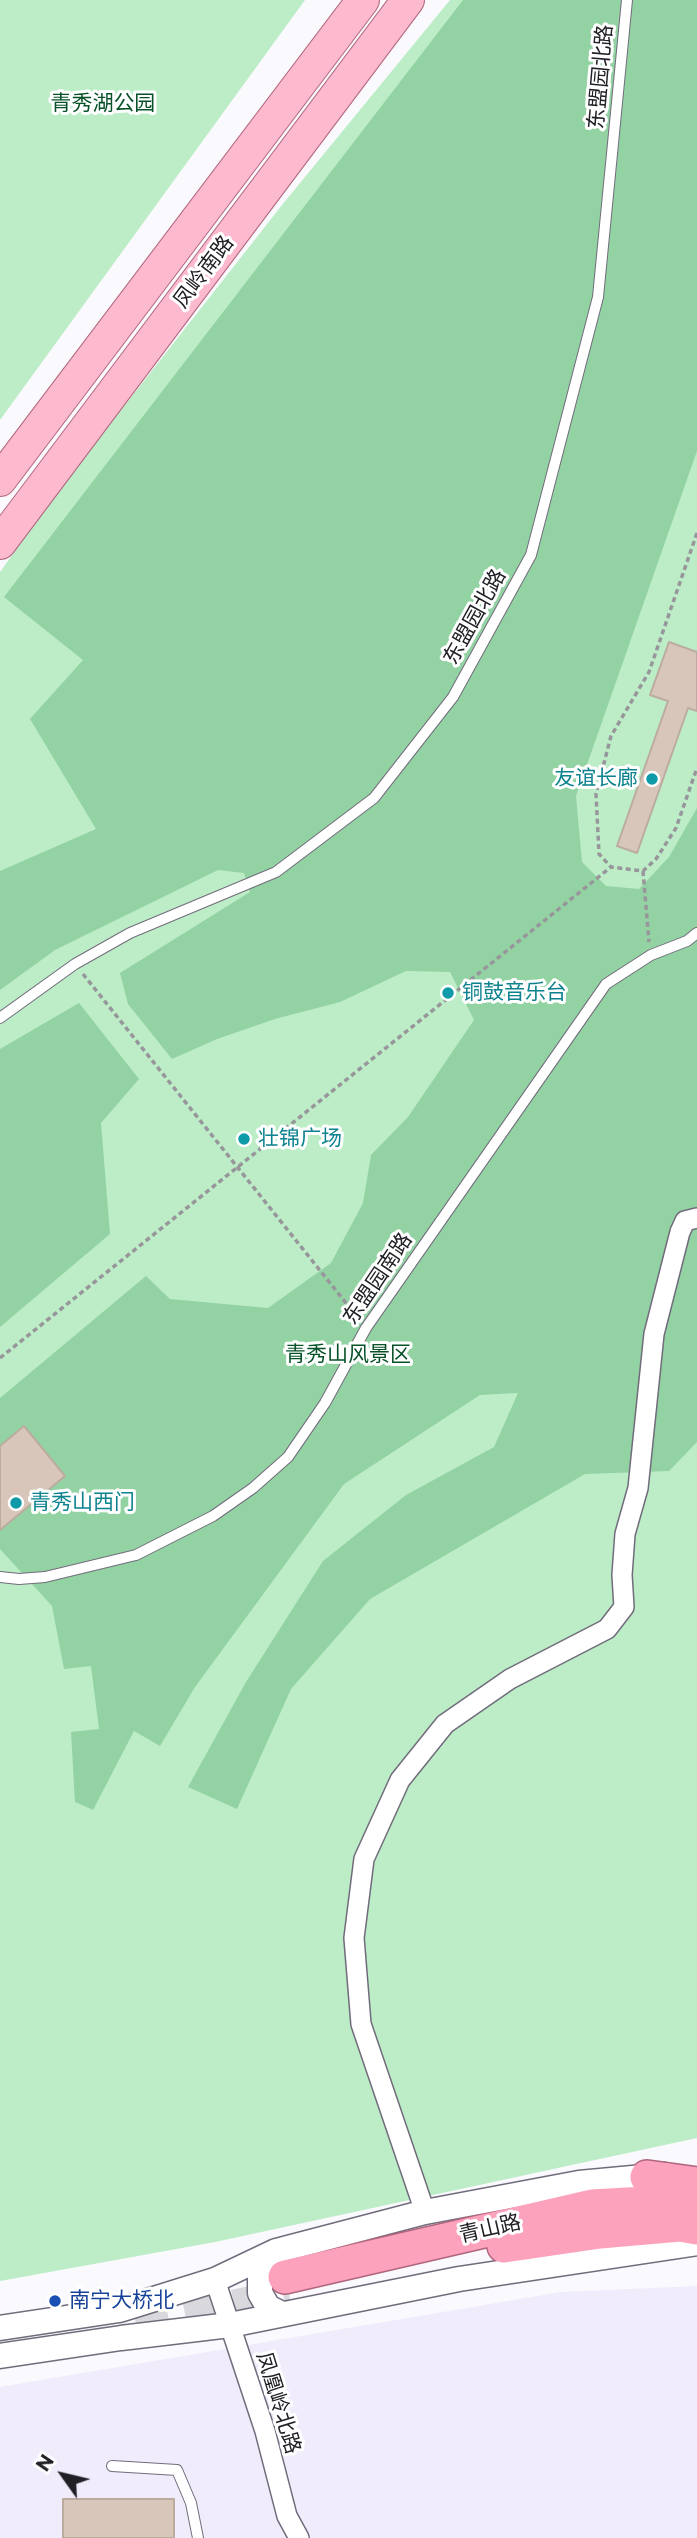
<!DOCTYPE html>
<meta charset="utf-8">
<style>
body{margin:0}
#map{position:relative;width:697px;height:2538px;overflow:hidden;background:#faf9fd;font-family:Montserrat,sans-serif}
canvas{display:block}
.north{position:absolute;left:28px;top:2440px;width:70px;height:70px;-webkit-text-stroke:5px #fff;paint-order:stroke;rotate:304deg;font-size:19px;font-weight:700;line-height:28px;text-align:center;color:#212026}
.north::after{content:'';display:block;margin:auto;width:24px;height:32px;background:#212026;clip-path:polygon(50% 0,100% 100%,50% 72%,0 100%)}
</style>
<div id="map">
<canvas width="697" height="2538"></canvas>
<div class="north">N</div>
</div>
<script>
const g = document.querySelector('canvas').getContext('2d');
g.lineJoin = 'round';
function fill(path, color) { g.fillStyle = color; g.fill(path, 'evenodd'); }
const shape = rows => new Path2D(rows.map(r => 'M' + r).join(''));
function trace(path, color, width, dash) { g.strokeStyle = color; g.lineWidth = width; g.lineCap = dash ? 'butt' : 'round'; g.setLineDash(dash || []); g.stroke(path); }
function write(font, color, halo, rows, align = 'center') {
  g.font = font + ' Montserrat,"Noto Sans SC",sans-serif'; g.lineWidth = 6; g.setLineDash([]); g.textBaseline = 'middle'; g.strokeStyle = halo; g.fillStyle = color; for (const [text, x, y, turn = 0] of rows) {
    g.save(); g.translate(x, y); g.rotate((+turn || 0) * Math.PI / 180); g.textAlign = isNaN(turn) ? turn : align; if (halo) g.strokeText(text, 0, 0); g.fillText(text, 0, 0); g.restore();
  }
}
fill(shape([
 [697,2286,697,2538,0,2538,0,2387,561,2292]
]), '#f1ecfc');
fill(shape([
 [0,0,305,0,0,420],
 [450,0,697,0,697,2138,215,2242,0,2281,0,572,63,484,282,205]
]), '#bcedc7');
fill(shape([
 [463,0,697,0,697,451,576,796,582,862,606,886,639,889,669,857,697,808,697,1442,669,1471,585,1474,370,1599,291,1689,237,1809,188,1787,246,1682,323,1561,406,1495,494,1447,518,1393,480,1395,344,1484,195,1687,160,1746,134,1731,93,1810,75,1802,71,1732,99,1729,91,1666,64,1669,52,1606,0,1549,0,1530,65,1476,24,1426,0,1446,0,1398,146,1276,170,1299,268,1308,331,1263,363,1203,371,1155,408,1117,474,1020,450,972,406,971,340,1002,275,1019,217,1039,172,1059,128,1004,120,973,250,892,244,873,218,870,55,950,0,990,0,871,96,829,30,719,83,660,4,597],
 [79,1003,139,1079,101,1123,110,1234,0,1327,0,1049]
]), '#93d2a3');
const building = shape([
 [669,642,697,652,697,711,688,708,637,853,617,846,668,701,650,695,669,642],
 [24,1426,65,1476,0,1530,0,1446,24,1426],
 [63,2499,174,2499,174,2538,63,2538,63,2499]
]);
fill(building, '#d8c6bb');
trace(building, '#bcaca0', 2);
trace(shape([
 [137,2328,289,2294]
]), '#d9d8dd', 33, [33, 17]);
const service = shape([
 [0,1018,75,964,130,933,276,872,374,798,453,697,531,555,598,297,627,0],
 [0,1577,19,1579,45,1577,136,1555,213,1516,253,1488,288,1457,325,1403,366,1328,606,984,651,955,687,941,697,933],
 [112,2466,177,2470,191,2503,198,2538]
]);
const minor = shape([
 [425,2212,361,2024,354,1938,364,1859,400,1780,445,1724,510,1679,607,1629,624,1607,622,1575,625,1534,638,1488,654,1334,680,1232,685,1221,697,1218],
 [215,2280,265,2431,287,2516,299,2538]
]);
const tertiary = shape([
 [275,2252,260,2274,260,2293,268,2307,282,2314],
 [0,2328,119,2310,215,2280,276,2251,425,2212,579,2183,665,2175],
 [0,2356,121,2338,230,2325,459,2279,697,2243]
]);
const primary = shape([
 [0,480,363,0],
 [0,543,408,0]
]);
const trunk = shape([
 [647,2177,697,2184],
 [504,2246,600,2232,680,2225,697,2228],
 [285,2277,592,2206,697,2200]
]);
trace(service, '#716c7c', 12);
trace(minor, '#716c7c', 22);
trace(tertiary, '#716c7c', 27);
trace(primary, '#af667d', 34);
trace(trunk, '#af667d', 36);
trace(shape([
 [697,533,649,672,611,736,596,794,599,854,611,867,643,871,656,859,676,828,697,768],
 [643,871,649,942],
 [83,974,358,1318],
 [0,1358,611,867]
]), '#97969b', 3.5, [5, 3.5]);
trace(service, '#fff', 10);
trace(minor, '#fff', 19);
trace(tertiary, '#fff', 24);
trace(primary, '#fdb9cd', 32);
trace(trunk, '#fca2bc', 33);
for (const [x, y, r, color] of [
 [652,779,7,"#0f9aa8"],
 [448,993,7,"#0f9aa8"],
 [244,1139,7,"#0f9aa8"],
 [16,1503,7,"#0f9aa8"],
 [55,2301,7,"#1a4fb4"]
]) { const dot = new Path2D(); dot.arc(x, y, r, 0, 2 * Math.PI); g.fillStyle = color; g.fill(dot); trace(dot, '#fff', 2.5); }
write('21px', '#212026', '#fff', [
 ["东盟园北路",601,77,-85],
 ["凤岭南路",204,272,-53],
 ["东盟园北路",475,617,-61],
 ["东盟园南路",378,1279,-56],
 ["青山路",490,2229,-13],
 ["凤凰岭北路",278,2403,73]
]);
write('21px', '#065127', '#fff', [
 ["青秀湖公园",103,104],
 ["青秀山风景区",348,1355]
]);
write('21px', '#0d838f', '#fff', [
 ["友谊长廊",638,779,"right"],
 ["铜鼓音乐台",462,993],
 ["壮锦广场",258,1139],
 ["青秀山西门",30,1503]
], 'left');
write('21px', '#164399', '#fff', [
 ["南宁大桥北",69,2301]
], 'left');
</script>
